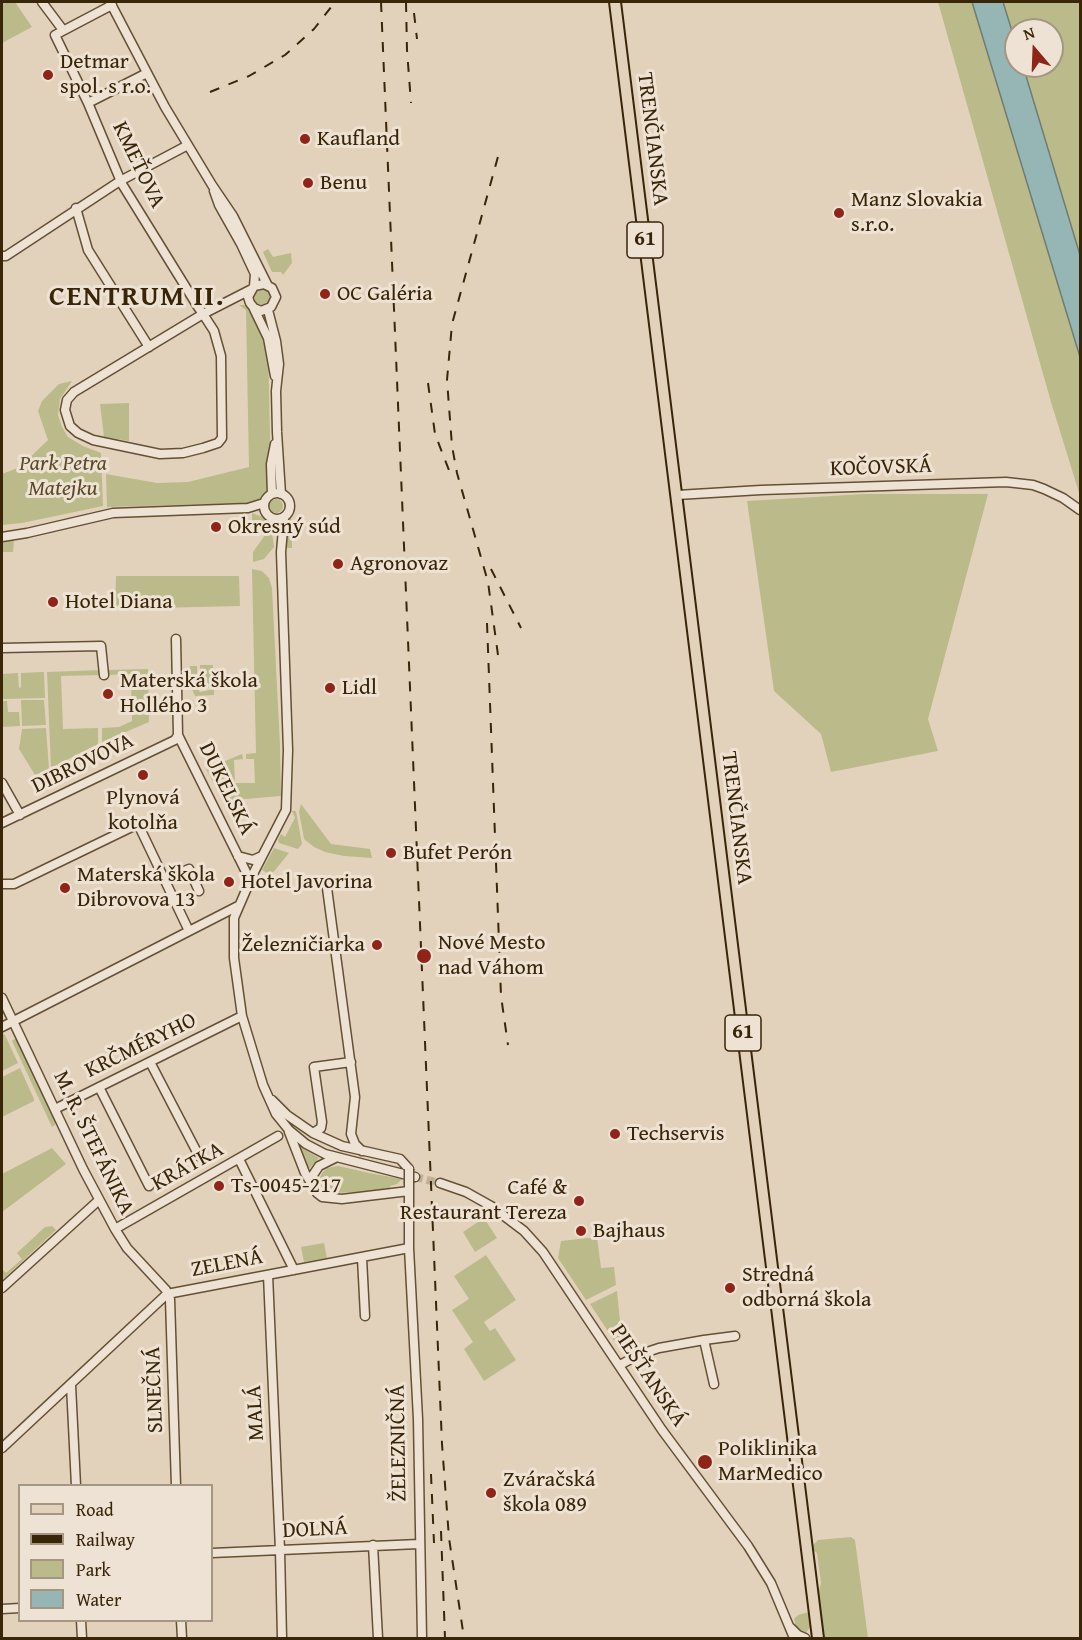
<!DOCTYPE html>
<meta charset="utf-8">
<style>
body{margin:0}
#map{position:relative;width:1082px;height:1640px;overflow:hidden;background:#e3d2bb;font-family:"Gentium Book Plus",serif}
canvas{display:block}
.frame{position:absolute;inset:0;border:3px solid #392507;pointer-events:none}
.legend{position:absolute;left:18px;top:1484px;width:195px;height:138px;box-sizing:border-box;background:#ede2d3;border:2px solid #a59681;margin:0;padding:8px 10px;list-style:none;font-size:18px;color:#392507}
.legend li{display:flex;align-items:center;gap:12px;height:30px}
.legend b{width:30px;border:2px solid #a59681}
.north{position:absolute;left:1004px;top:18px;width:60px;height:60px;box-sizing:border-box;background:#ede2d3;border:2px solid #a59681;border-radius:50%;rotate:341deg;font-size:16px;font-weight:700;line-height:24px;text-align:center;color:#392507}
.north::after{content:'';display:block;margin:auto;width:21px;height:27px;background:#8f2418;clip-path:polygon(50% 0,100% 100%,50% 72%,0 100%)}
</style>
<div id="map">
<canvas width="1082" height="1640"></canvas>
<div class="frame"></div>
<ul class="legend">
<li><b style="height:8px;background:#e3d2bb"></b>Road</li>
<li><b style="height:8px;background:#392507"></b>Railway</li>
<li><b style="height:16px;background:#bbba8b"></b>Park</li>
<li><b style="height:16px;background:#96b6b6"></b>Water</li>
</ul>
<div class="north">N</div>
</div>
<script>
const g = document.querySelector('canvas').getContext('2d');
g.lineJoin = 'round';
function fill(path, color) { g.fillStyle = color; g.fill(path, 'evenodd'); }
const shape = rows => new Path2D(rows.map(r => 'M' + r).join(''));
function trace(path, color, width, dash) { g.strokeStyle = color; g.lineWidth = width; g.lineCap = dash ? 'butt' : 'round'; g.setLineDash(dash || []); g.stroke(path); }
function write(font, color, halo, rows, align = 'center') {
  g.font = font + ' "Gentium Book Plus",serif'; g.lineWidth = 6; g.setLineDash([]); g.textBaseline = 'middle'; g.strokeStyle = halo; g.fillStyle = color; for (const [text, x, y, turn = 0] of rows) {
    g.save(); g.translate(x, y); g.rotate((+turn || 0) * Math.PI / 180); g.textAlign = isNaN(turn) ? turn : align; if (halo) g.strokeText(text, 0, 0); g.fillText(text, 0, 0); g.restore();
  }
}
fill(shape([
 [2,2,15,2,32,27,2,43],
 [938,2,972,2,1080,357,1080,496,1051,402],
 [1003,2,1080,2,1080,255,1023,66,1052,66,1052,30,1016,30,1016,44],
 [268,249,273,257,291,253,292,263,283,275,281,272,272,272,271,270,263,252],
 '254 297a8 8 0 1 1 16 0a8 8 0 1 1-16 0Z',
 [239,305,244,305,251,310,268,342,271,486,260,499,251,503,107,507,106,474,157,483,188,482,249,467,246,310],
 [72,381,60,399,58,415,62,427,68,437,83,446,101,453,103,506,22,523,2,525,2,474,20,467,48,440,38,411,42,401,59,384],
 [129,403,129,441,104,437,100,404],
 [865,494,988,494,928,719,938,751,831,772,821,734,774,691,747,501],
 '269 506a7 7 0 1 1 14 0a7 7 0 1 1-14 0Z',
 [252,513,263,517,271,525,274,547,264,559,253,562,253,552,265,535,252,527],
 [291,514,292,548,287,548,286,526],
 [14,540,13,552,2,552,2,542],
 [252,569,262,571,269,578,272,588,280,745,281,796,223,801,206,769,242,754,243,759,234,760,235,783,255,783,254,759,246,759,246,754,256,753],
 [116,576,239,576,240,606,115,609],
 [200,665,213,665,213,688,201,688],
 [190,666,197,666,198,689,200,692,214,689,214,695,195,696,191,687],
 [148,669,149,722,102,742,102,728,119,727,132,721,131,674,107,675,106,670],
 [102,670,103,675,61,676,63,729,98,728,98,744,51,768,47,672],
 [44,672,45,698,2,699,2,674,18,673,19,688,21,687,21,673],
 [21,700,44,700,46,725,22,726],
 [2,701,7,701,8,712,19,712,20,726,2,727],
 [46,728,49,769,35,775,19,749,22,729],
 [301,804,331,844,370,849,372,858,344,856,325,852,314,847,304,839,299,812],
 [292,811,296,811,302,844,298,849,279,843,278,840,281,834,285,837,295,818],
 [274,848,289,853,271,875,262,870],
 [2,1033,5,1035,18,1063,2,1071],
 [16,1038,55,1121,55,1125,52,1127,12,1041],
 [20,1068,34,1099,34,1101,2,1117,2,1077],
 [298,1145,319,1158,308,1170],
 [52,1148,66,1164,2,1212,2,1174],
 [338,1166,369,1173,402,1179,397,1184,390,1186,390,1188,360,1192,333,1193,326,1192,321,1186,319,1180,322,1173,327,1168],
 [484,1218,497,1238,475,1252,463,1232],
 [52,1226,56,1230,2,1280,2,1269,6,1273,22,1259,17,1253,45,1227],
 [597,1237,601,1268,614,1267,616,1285,586,1300,558,1258,561,1241],
 [324,1243,327,1258,304,1262,301,1247],
 [486,1255,516,1300,484,1322,490,1331,495,1328,516,1360,484,1381,464,1349,473,1342,452,1310,469,1299,454,1276],
 [617,1291,622,1341,617,1345,590,1304],
 [851,1537,855,1540,868,1638,824,1638,818,1594,821,1583,817,1553,813,1550,813,1545,818,1540],
 [809,1612,812,1624,804,1636,797,1631,794,1619,798,1615]
]), '#bbba8b');
const water = shape([
 [972,2,1003,2,1016,44,1016,66,1023,66,1080,255,1080,357,972,2]
]);
fill(water, '#96b6b6');
trace(water, '#717c70', 1.5);
trace(shape([
 [415,1177,440,1183]
]), '#c1af97', 8, [8, 4]);
const minor = shape([
 [42,2,63,30],
 [110,2,165,107,212,185,233,216,267,284],
 [112,5,55,35,88,103,122,184,198,307,203,314,214,331,221,356,222,438,218,443,203,448,183,453,160,454,93,440,78,433,70,426,65,410,67,400,74,392,203,314,250,290],
 [88,103,147,73],
 [214,191,219,205,241,244,255,274,254,286,248,297,250,303,254,308,261,311,271,307,276,297,272,288,264,284,254,286],
 [76,208,88,250,149,347],
 [2,256,6,256,120,181,188,145],
 [254,309,268,338,275,376],
 [268,310,276,341,279,364,276,391,277,432,281,494],
 '264 506a13 13 0 1 1 26 0a13 13 0 1 1-26 0Z',
 [272,494,271,464,275,444],
 [677,495,761,490,1006,482,1033,485,1044,489,1063,498,1080,510],
 [284,518,281,552,288,750,286,810,253,874,234,918,234,958,242,1016,263,1085,276,1114,289,1130,306,1144,325,1154,415,1177],
 [2,537,27,533,113,513,248,508,264,503],
 [176,639,178,735,250,880],
 [2,648,101,646,104,675],
 [2,783,20,815],
 [2,823,175,740,178,735],
 [238,856,253,860,262,856],
 [164,880,189,869,199,891],
 [2,884,14,884,138,824,189,931],
 [327,888,355,1097,351,1134,355,1144,362,1151],
 [2,998,83,1169,115,1229,127,1248,166,1290,170,1299,176,1486],
 [2,1027,238,906],
 [150,1062,199,1156],
 [99,1087,149,1186],
 [272,1100,287,1115,313,1133,342,1146,400,1159,409,1169],
 [55,1109,242,1016],
 [289,1132,305,1173,317,1193,322,1197,342,1199,409,1191],
 [313,1133,321,1128,322,1122,314,1067,351,1062],
 [239,1159,294,1270],
 [409,1183,409,1248,418,1419,422,1638],
 [440,1183,466,1192,491,1206,524,1231,543,1252,662,1430,748,1546,771,1583,794,1638],
 [313,1184,313,1175,319,1166,335,1158],
 [115,1229,278,1136],
 [362,1258,365,1316],
 [268,1275,280,1550,282,1638],
 [2,1288,99,1200],
 [167,1294,409,1248],
 [704,1340,735,1336],
 [620,1365,638,1355,659,1348,704,1340,714,1384],
 [71,1385,76,1486],
 [2,1448,167,1294],
 [373,1545,378,1638],
 [212,1553,419,1544],
 [2,1609,20,1608],
 [81,1620,82,1638],
 [181,1620,182,1638],
 [791,1628,798,1635,805,1638]
]);
const major = shape([
 [615,2,818,1638]
]);
trace(minor, '#645034', 11);
trace(major, '#392507', 14);
trace(minor, '#ede2d3', 8);
trace(major, '#e3d2bb', 10);
trace(shape([
 [381,2,442,1444,449,1538,464,1638],
 [406,2,407,50,411,103],
 [414,13,417,39],
 [210,92,249,76,285,55,314,29,335,2],
 [428,383,435,434,452,478],
 [491,569,521,628],
 [487,623,501,996,508,1045],
 [498,655,488,582,457,473,452,446,447,380,452,324,499,153],
 [431,1474,434,1543],
 [441,1531,445,1638]
]), '#392507', 2, [10, 10]);
const minorBridge = shape([
 [409,1169,409,1183]
]);
trace(minorBridge, '#645034', 11, []);
trace(minorBridge, '#ede2d3', 8);
for (const [x, y, r, color] of [
 [48,75,6,"#8f2418"],
 [305,139,6,"#8f2418"],
 [308,183,6,"#8f2418"],
 [839,213,6,"#8f2418"],
 [325,294,6,"#8f2418"],
 [216,527,6,"#8f2418"],
 [338,564,6,"#8f2418"],
 [53,602,6,"#8f2418"],
 [330,688,6,"#8f2418"],
 [108,694,6,"#8f2418"],
 [143,775,6,"#8f2418"],
 [391,853,6,"#8f2418"],
 [229,882,6,"#8f2418"],
 [65,888,6,"#8f2418"],
 [377,945,6,"#8f2418"],
 [424,956,8,"#8f2418"],
 [615,1134,6,"#8f2418"],
 [219,1186,6,"#8f2418"],
 [579,1201,6,"#8f2418"],
 [581,1231,6,"#8f2418"],
 [730,1288,6,"#8f2418"],
 [705,1462,8,"#8f2418"],
 [491,1493,6,"#8f2418"]
]) { const dot = new Path2D(); dot.arc(x, y, r, 0, 2 * Math.PI); g.fillStyle = color; g.fill(dot); trace(dot, '#ede2d3', 2); }
for (const [x, y, w] of [
 [645,240,36],
 [743,1033,36]
]) { const box = new Path2D(); box.roundRect(x - w / 2, y - 18, w, 36, 4.5); g.fillStyle = '#ede2d3'; g.fill(box); trace(box, '#392507', 1.5); }
write('bold 21px', '#392507', null, [
 ["61",645,240],
 ["61",743,1033]
]);
write('22px', '#392507', '#ede2d3', [
 ["Detmar",60,62],
 ["spol. s r.o.",60,87],
 ["Kaufland",317,139],
 ["Benu",320,183],
 ["Manz Slovakia",851,200],
 ["s.r.o.",851,225],
 ["OC Galéria",337,294],
 ["Okresný súd",228,527],
 ["Agronovaz",350,564],
 ["Hotel Diana",65,602],
 ["Materská škola",120,681],
 ["Hollého 3",120,706],
 ["Lidl",342,688],
 ["Plynová",143,798,"center"],
 ["kotolňa",143,823,"center"],
 ["Bufet Perón",403,853],
 ["Materská škola",77,875],
 ["Dibrovova 13",77,900],
 ["Hotel Javorina",241,882],
 ["Nové Mesto",438,943],
 ["nad Váhom",438,968],
 ["Železničiarka",365,945,"right"],
 ["Techservis",627,1134],
 ["Ts-0045-217",231,1186],
 ["Café &",567,1188,"right"],
 ["Restaurant Tereza",567,1213,"right"],
 ["Bajhaus",593,1231],
 ["Stredná",742,1275],
 ["odborná škola",742,1300],
 ["Poliklinika",718,1449],
 ["MarMedico",718,1474],
 ["Zváračská",503,1480],
 ["škola 089",503,1505]
], 'left');
write('22px', '#392507', '#ede2d3', [
 ["TRENČIANSKA",652,139,83],
 ["KMEŤOVA",138,165,64],
 ["KOČOVSKÁ",881,468,-2],
 ["DIBROVOVA",83,764,-26],
 ["DUKELSKÁ",226,789,64],
 ["TRENČIANSKA",736,818,83],
 ["KRČMÉRYHO",141,1046,-26],
 ["M. R. ŠTEFÁNIKA",93,1143,64],
 ["KRÁTKA",188,1167,-29],
 ["ZELENÁ",227,1264,-11],
 ["PIEŠŤANSKÁ",648,1376,56],
 ["SLNEČNÁ",155,1390,-92],
 ["MALÁ",256,1413,-93],
 ["ŽELEZNIČNÁ",399,1443,-91],
 ["DOLNÁ",315,1530,-3]
]);
write('italic 22px', '#5a4a28', '#ede2d3', [
 ["Park Petra",63,464],
 ["Matejku",63,489]
]);
g.letterSpacing = '1.5px';
write('bold 28px', '#392507', '#ede2d3', [
 ["CENTRUM II.",137,298]
]);
g.letterSpacing = '0px';
</script>
